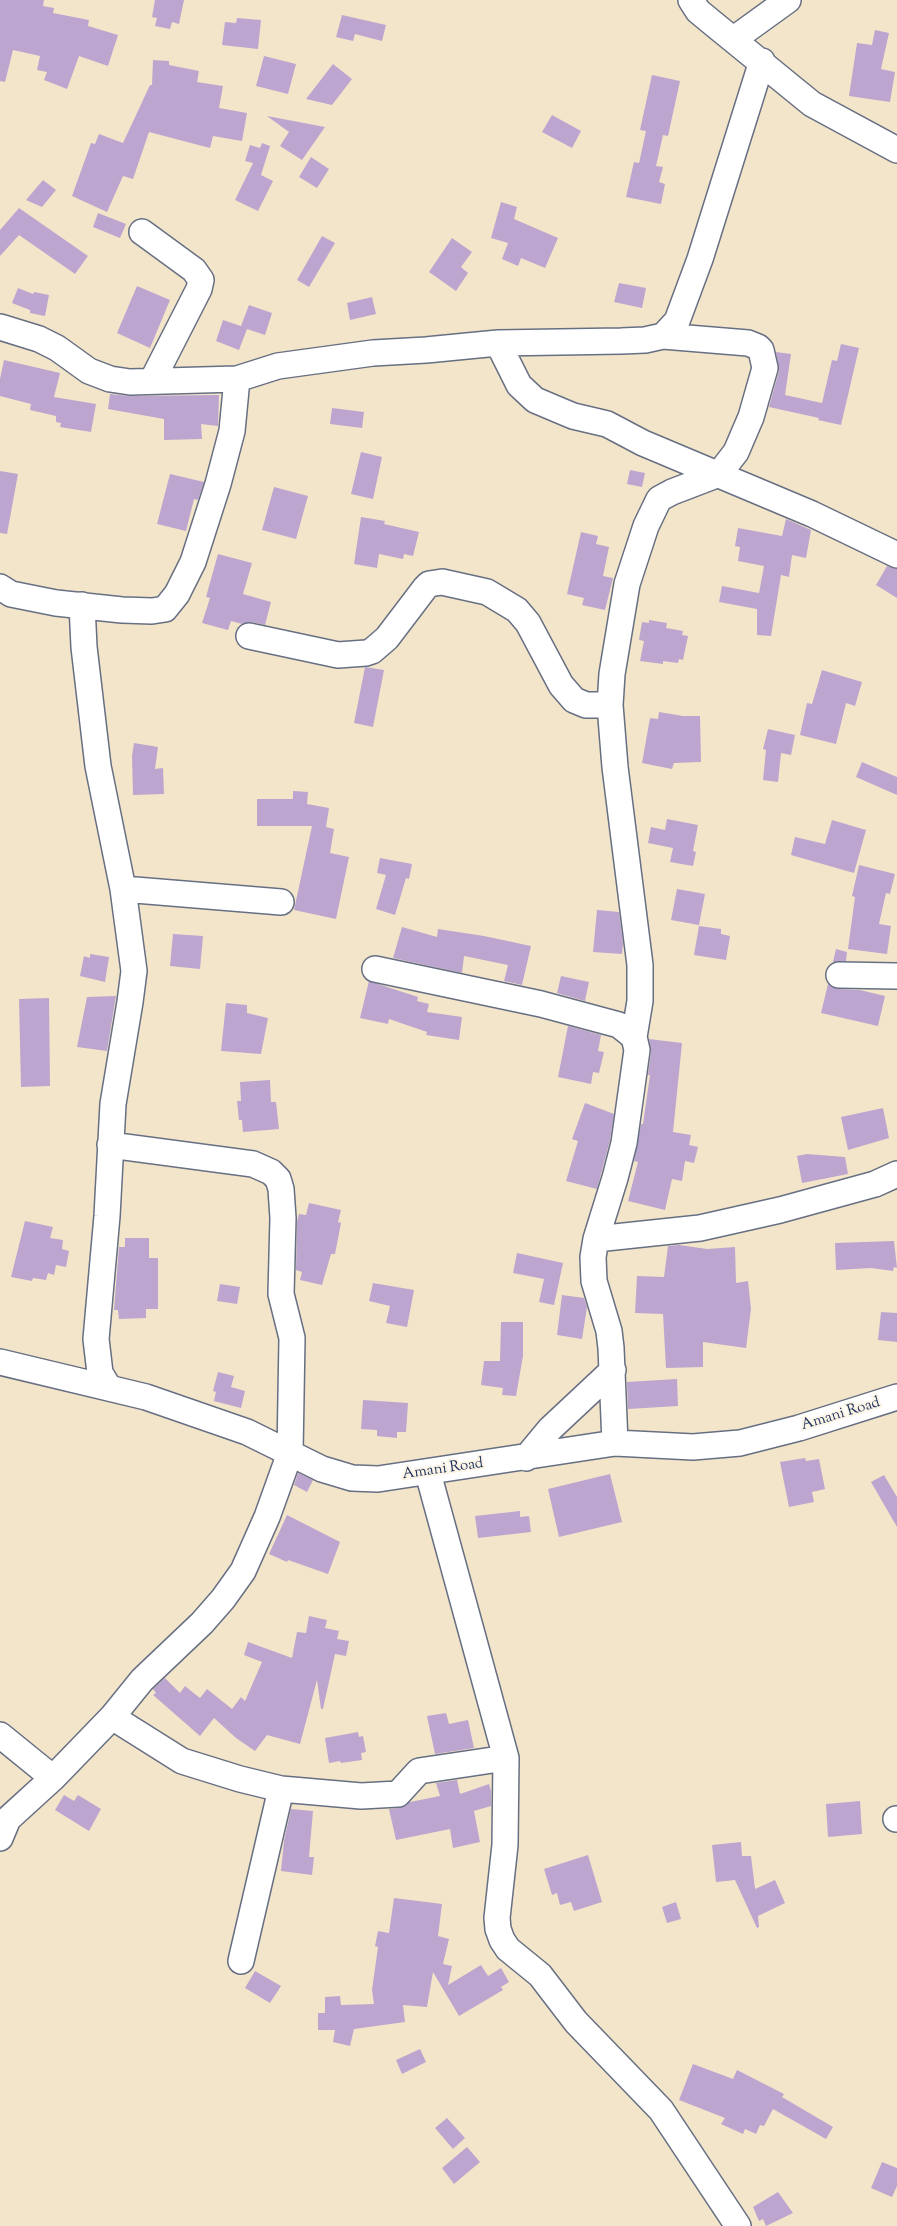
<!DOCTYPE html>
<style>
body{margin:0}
canvas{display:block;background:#f3e5c9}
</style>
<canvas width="897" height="2226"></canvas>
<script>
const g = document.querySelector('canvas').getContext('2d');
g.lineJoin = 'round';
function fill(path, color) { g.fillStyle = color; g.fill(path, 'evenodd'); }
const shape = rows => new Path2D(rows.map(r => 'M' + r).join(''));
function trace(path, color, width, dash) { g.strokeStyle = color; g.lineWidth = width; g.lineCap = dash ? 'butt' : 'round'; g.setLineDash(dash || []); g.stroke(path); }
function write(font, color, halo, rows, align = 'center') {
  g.font = font + ' "Sorts Mill Goudy",serif'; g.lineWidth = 4; g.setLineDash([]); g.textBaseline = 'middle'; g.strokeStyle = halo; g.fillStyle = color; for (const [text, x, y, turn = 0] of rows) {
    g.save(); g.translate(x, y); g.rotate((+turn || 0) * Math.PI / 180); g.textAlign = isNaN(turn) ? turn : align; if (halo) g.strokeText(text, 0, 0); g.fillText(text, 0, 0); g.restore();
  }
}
fill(shape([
 [0,0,44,0,43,6,54,8,53,13,89,20,88,26,118,35,108,66,79,56,67,89,44,80,47,72,37,70,40,56,13,50,5,82,0,81],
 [155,0,184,0,179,24,172,22,170,29,155,26,157,18,152,17],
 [342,15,386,25,382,41,355,34,353,41,336,37],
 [237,18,261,20,258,49,222,45,225,22,236,23],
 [875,30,889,33,881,69,895,72,890,102,849,96,857,43,872,45],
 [264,56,296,64,288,94,256,86],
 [153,60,169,61,169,65,199,71,197,82,223,86,219,108,247,113,242,141,213,136,210,148,149,132,133,179,123,176,107,212,72,196,91,143,95,144,99,134,123,143,150,85,152,85],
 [333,64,352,79,332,105,306,99],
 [652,75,680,81,668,136,663,135,656,166,663,167,659,182,665,184,661,204,626,197,634,162,639,163,646,131,640,130],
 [552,115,581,131,572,148,542,132],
 [267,116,325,127,302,160,280,146,289,132],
 [262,143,270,146,261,175,273,181,258,211,235,200,253,163,245,161,250,145,260,148],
 [311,157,329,169,317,188,299,177],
 [43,180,56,190,42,207,26,200],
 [501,202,517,207,514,219,558,238,545,268,521,258,518,266,502,259,508,243,491,238],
 [19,208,88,256,75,274,19,235,0,256,0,230],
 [98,213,126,224,120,238,93,227],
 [322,236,335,243,309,287,297,280],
 [452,238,472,252,461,267,468,273,456,291,429,272],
 [619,283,646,288,642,308,614,302],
 [137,286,170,300,150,348,117,333],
 [18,288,33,294,34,292,49,295,45,316,30,313,30,310,12,303],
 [372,297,376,314,350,320,347,303],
 [249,305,272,313,265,335,247,329,239,350,216,341,223,320,241,326],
 [841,344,859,348,841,425,818,420,819,418,769,407,779,371,776,352,791,354,785,395,822,403,832,360,837,361],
 [4,360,60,373,54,397,96,404,91,432,60,427,61,423,56,422,56,416,30,410,31,404,0,396,0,379],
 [110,394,130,396,219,395,218,426,201,424,202,439,164,440,164,419,108,409],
 [332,408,364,412,362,428,330,424],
 [361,452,382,457,373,499,351,494],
 [630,470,645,473,642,487,627,484],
 [0,471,18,474,7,534,0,533],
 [170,474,204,482,198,500,194,499,186,531,157,524],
 [274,487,308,496,296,539,262,530],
 [361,517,385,521,384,524,419,532,413,556,404,554,403,559,379,554,377,568,354,564],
 [786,519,811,530,806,558,792,555,789,577,781,575,771,636,757,635,757,609,719,602,722,586,759,593,764,566,738,561,740,547,735,546,738,528,782,536],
 [581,532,598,536,596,544,609,547,603,576,613,578,605,610,582,605,584,598,567,594],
 [218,554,252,563,243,594,271,602,265,625,252,622,242,624,231,621,228,630,202,623,210,598,206,597],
 [887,566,897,569,897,598,876,585],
 [649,620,667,623,666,628,683,631,682,635,688,636,683,660,679,659,678,663,663,661,663,664,640,661,644,641,639,640,642,622,649,623],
 [365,667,384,670,373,727,354,723],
 [822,670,862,682,855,706,846,703,836,744,800,735,807,703,812,704],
 [659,712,683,716,700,716,701,762,674,763,672,769,642,763,650,718,658,719],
 [768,729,795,735,791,755,781,753,778,782,763,780,766,750,763,749],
 [134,743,158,747,155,769,163,768,164,794,133,795,132,756],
 [862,762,897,777,897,795,856,777],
 [293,791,308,792,307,804,329,808,326,827,334,829,330,853,349,857,336,919,294,910,312,826,257,826,257,799,293,799],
 [667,819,698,825,693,851,696,852,693,866,670,862,673,848,648,843,651,827,665,830],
 [832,820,866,830,854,873,791,855,795,837,825,844],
 [380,858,412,864,409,879,406,878,395,915,376,909,386,875,377,873],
 [859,865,895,874,890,894,886,893,879,924,891,926,887,954,848,949,855,897,852,896],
 [677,889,705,894,699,925,671,920],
 [597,910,619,912,623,943,622,954,593,952],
 [699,926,721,929,721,934,730,936,726,960,694,955],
 [402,927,437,937,438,929,484,936,531,946,522,985,504,981,508,965,464,956,462,973,393,958],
 [173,934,203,936,200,969,170,966],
 [836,949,847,952,846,961,833,962],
 [90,954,109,957,105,982,80,976,84,956,90,958],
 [561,976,589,982,585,1001,557,993],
 [369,981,418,997,417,1001,429,1004,427,1012,462,1017,459,1040,426,1035,427,1032,389,1019,388,1024,360,1018],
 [828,984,838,989,860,990,885,996,878,1026,821,1013],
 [116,996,107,1051,77,1047,87,997],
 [49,998,50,1086,21,1087,19,999],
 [226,1003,247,1005,247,1013,268,1018,261,1054,221,1051],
 [568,1026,601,1035,598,1051,604,1052,599,1073,593,1072,591,1084,558,1077],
 [649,1039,682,1043,673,1132,691,1135,689,1145,698,1147,694,1163,685,1161,682,1181,672,1179,665,1210,628,1201,638,1162,634,1161,641,1124,643,1124,650,1075,648,1075,651,1052],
 [270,1080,271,1102,276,1102,279,1129,243,1132,242,1120,239,1120,237,1101,241,1101,240,1082],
 [585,1103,614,1114,610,1140,597,1189,566,1181,578,1141,572,1139],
 [883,1108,889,1138,848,1150,841,1117],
 [807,1154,845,1157,848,1174,802,1183,797,1156],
 [309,1203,341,1210,338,1222,341,1223,335,1254,331,1254,322,1285,300,1280,302,1272,296,1270,297,1222,299,1214,306,1215],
 [25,1221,53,1227,50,1238,63,1240,62,1249,69,1251,66,1267,56,1265,54,1275,48,1273,46,1280,33,1278,32,1281,11,1277],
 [125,1238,149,1238,149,1258,158,1258,158,1309,146,1309,146,1318,119,1319,118,1310,114,1310,119,1247,125,1247],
 [894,1241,897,1268,894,1267,893,1271,871,1268,836,1270,835,1243],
 [679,1245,707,1249,735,1247,736,1283,748,1281,751,1309,746,1348,703,1342,703,1367,666,1368,663,1314,635,1313,637,1276,664,1277,668,1246],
 [517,1253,563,1263,554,1305,539,1302,544,1279,513,1273],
 [373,1283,414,1290,407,1327,386,1323,390,1306,369,1301],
 [220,1284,240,1287,237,1304,217,1301],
 [562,1295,584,1298,587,1307,582,1339,557,1335],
 [881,1312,897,1313,897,1342,878,1340],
 [501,1322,523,1322,523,1356,516,1396,502,1395,503,1388,481,1385,484,1361,500,1361],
 [218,1372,234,1376,231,1387,245,1391,241,1408,214,1401,216,1392,213,1391],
 [677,1379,678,1406,628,1409,627,1382],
 [363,1400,408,1403,406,1432,397,1432,397,1438,377,1436,377,1430,361,1429],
 [805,1458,806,1461,819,1459,825,1489,812,1492,814,1502,789,1507,780,1462],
 [298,1473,313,1480,307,1492,294,1485],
 [610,1474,622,1522,559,1537,548,1489],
 [884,1475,897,1497,897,1527,871,1482],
 [520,1511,520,1517,529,1516,531,1532,478,1538,475,1516],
 [287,1515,340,1542,328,1574,288,1560,287,1562,269,1554],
 [309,1616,327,1620,325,1628,339,1631,337,1639,349,1641,346,1656,335,1654,323,1709,321,1709,317,1680,300,1744,267,1735,255,1751,236,1738,214,1718,200,1736,153,1695,156,1693,153,1689,165,1678,180,1693,185,1686,200,1698,207,1689,232,1709,241,1697,245,1701,262,1662,244,1655,248,1642,292,1658,297,1632,306,1633],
 [446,1713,449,1724,468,1720,474,1748,435,1754,427,1716],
 [358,1732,359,1737,363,1736,366,1752,361,1753,362,1760,341,1763,340,1761,329,1763,325,1738],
 [457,1780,460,1794,489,1784,491,1791,491,1806,474,1811,480,1842,453,1848,450,1829,396,1840,389,1809,399,1808,410,1802,440,1796,436,1783],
 [64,1795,74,1801,78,1795,101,1809,89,1831,55,1810],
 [860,1801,862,1834,828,1837,826,1804],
 [291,1809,313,1811,309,1857,314,1857,312,1875,281,1871,284,1841],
 [741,1842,742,1856,751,1856,755,1889,775,1880,785,1903,758,1916,759,1927,757,1928,735,1880,716,1882,712,1845],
 [588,1855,602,1902,574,1911,571,1902,560,1905,557,1893,552,1895,544,1869],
 [394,1898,442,1904,438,1936,449,1939,443,1964,452,1966,448,1985,481,1965,488,1976,501,1968,509,1982,501,1987,503,1990,459,2016,433,1972,427,2007,403,2005,405,2022,354,2029,350,2046,333,2042,335,2030,318,2030,318,2013,325,2013,325,1997,340,1996,341,2005,374,2004,372,1990,378,1947,375,1946,378,1931,389,1933],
 [676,1902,681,1919,667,1923,662,1907],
 [255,1971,281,1986,270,2003,245,1988],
 [420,2049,426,2062,402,2074,396,2060],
 [693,2064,733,2079,737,2070,784,2094,782,2097,833,2127,826,2139,773,2109,764,2126,760,2125,756,2134,745,2129,743,2134,721,2124,725,2118,679,2100],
 [447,2118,465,2138,453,2149,435,2128],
 [467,2147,480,2162,454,2184,442,2168],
 [882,2162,897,2168,897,2186,892,2197,871,2188],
 [778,2192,793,2213,766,2226,763,2219,759,2221,753,2207]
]), '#bca6d0');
const minor = shape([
 [691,0,698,11,715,25,812,104,897,150],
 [734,39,788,0],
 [142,232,194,270,201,280,199,289,152,381],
 [0,327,39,339,57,348,89,371,110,379,130,382,237,379,278,366,373,353,426,350,498,343,621,341,645,340,663,336,677,321,700,259,762,61],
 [498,343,519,385,535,400,573,416,607,424,643,443,812,514,897,555],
 [0,587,11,594,56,603,122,610,152,611,165,609,177,594,193,562,218,484,232,431,237,379],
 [82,605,84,647,98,766,123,889,134,971,130,1002,113,1104,107,1216,96,1339,100,1373,109,1388],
 [249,636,338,655,366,653,372,651,387,638,425,588,429,584,442,582,487,592,517,610,528,623,561,685,574,700,586,705,610,705],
 [123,889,281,902],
 [375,969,541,1004,619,1025,634,1037,637,1050,624,1143,615,1178,596,1239,593,1257,594,1281,609,1331,611,1348,615,1443],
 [839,975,897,976],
 [634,1037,640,1001,640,965,615,767,610,705,612,674,627,584,646,526,659,499,672,492,719,474,736,452,751,417,765,368,761,350,758,347,748,343,663,336],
 [596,1239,700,1228,780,1210,875,1184,897,1174],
 [0,1362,146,1397,247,1432,322,1469,352,1478,378,1479,615,1443,693,1447,740,1443,799,1428,897,1397],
 [526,1458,550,1429,613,1370],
 [428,1473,506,1758,505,1845,497,1918,498,1929,502,1940,508,1949,540,1975,576,2022,661,2110,738,2226],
 [112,1717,182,1761,240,1779,281,1789,361,1796,398,1794,419,1771,506,1758],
 [0,1735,53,1778],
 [896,1819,897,1819],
 [0,1838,8,1819,53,1778,112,1717,142,1680,202,1623,223,1599,243,1571,267,1517,290,1453,292,1338,281,1294,283,1218,281,1189,278,1179,271,1172,253,1164,110,1145],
 [241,1961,281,1789]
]);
trace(minor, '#676f83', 28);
trace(minor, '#fff', 25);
write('15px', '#1b2f5e', '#fcf5e5', [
 ["Amani Road",841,1415,-17],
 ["Amani Road",443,1470,-8]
]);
</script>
